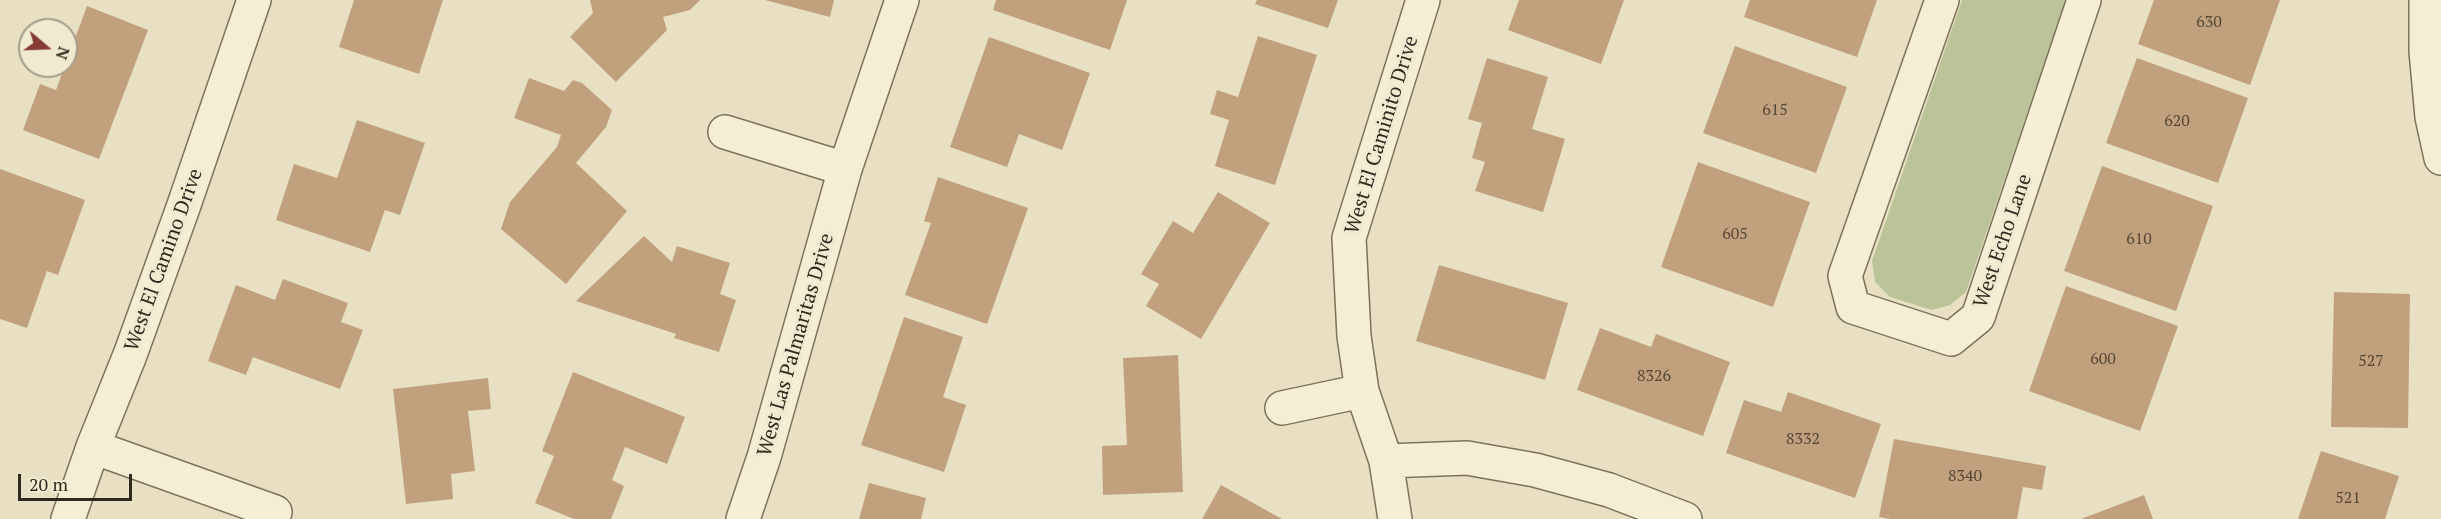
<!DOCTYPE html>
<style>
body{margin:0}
#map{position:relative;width:2441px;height:519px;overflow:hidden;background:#e7e0c2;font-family:"PT Serif",serif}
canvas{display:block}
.north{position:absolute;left:18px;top:18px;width:60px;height:60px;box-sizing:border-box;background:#f0ead1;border:2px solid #a49d89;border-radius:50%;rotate:109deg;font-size:16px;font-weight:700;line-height:24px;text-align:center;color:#31291e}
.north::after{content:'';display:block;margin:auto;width:21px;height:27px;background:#863c34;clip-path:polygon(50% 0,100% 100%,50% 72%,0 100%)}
.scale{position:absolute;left:18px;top:474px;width:114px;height:27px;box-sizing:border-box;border:3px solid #31291e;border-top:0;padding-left:8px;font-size:18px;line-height:21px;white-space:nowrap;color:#31291e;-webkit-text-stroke:4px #f0ead1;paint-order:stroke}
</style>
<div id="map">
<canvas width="2441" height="519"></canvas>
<div class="north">N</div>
<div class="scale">20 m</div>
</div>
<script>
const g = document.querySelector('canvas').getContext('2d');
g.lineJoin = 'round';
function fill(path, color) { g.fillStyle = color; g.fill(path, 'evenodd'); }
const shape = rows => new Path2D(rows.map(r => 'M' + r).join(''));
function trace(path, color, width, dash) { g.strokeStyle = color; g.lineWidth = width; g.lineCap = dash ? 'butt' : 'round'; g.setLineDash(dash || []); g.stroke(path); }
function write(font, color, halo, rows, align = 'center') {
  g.font = font + ' "PT Serif",serif'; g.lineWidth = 6; g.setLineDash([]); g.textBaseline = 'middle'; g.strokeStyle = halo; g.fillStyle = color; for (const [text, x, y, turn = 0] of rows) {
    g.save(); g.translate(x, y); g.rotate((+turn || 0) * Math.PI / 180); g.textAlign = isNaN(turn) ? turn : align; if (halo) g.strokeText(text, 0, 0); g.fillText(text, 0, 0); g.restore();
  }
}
fill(shape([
 [1962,0,2066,0,1966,292,1950,305,1932,310,1890,297,1875,282,1872,261]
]), '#bac498');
fill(shape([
 [354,0,443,0,419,74,339,47],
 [590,0,700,0,690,10,663,17,667,30,616,82,570,37,593,13],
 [765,0,834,0,830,17],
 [996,0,1127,0,1110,50,993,10],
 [1257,0,1338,0,1328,28,1255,4],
 [1519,0,1624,0,1601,64,1508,30],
 [1750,0,1877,0,1857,57,1744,17],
 [2154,0,2280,0,2250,85,2138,44],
 [87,6,148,30,99,159,23,130,40,84,56,90],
 [1258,36,1317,55,1275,185,1215,166,1229,120,1210,114,1217,90,1238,97],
 [989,37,1090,73,1062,150,1019,134,1007,167,950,147],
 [1735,46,1847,87,1816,173,1703,133],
 [1487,58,1548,77,1532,129,1565,139,1543,212,1475,191,1485,162,1472,158,1482,123,1468,119],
 [2137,58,2248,98,2218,183,2106,143],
 [529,78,564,91,573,80,582,83,612,110,606,127,576,163,627,211,566,284,501,229,510,202,557,147,561,135,514,118],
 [357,120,425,143,400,215,385,210,370,252,276,220,294,164,337,178],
 [1698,162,1810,202,1773,307,1661,267],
 [2102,166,2213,206,2176,311,2064,271],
 [0,169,85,200,58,275,47,271,27,328,0,319],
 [938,177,1028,208,987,324,905,295,931,223,924,221],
 [1218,192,1270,223,1201,339,1146,306,1159,284,1141,274,1173,221,1193,233],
 [644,236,672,262,677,246,730,263,720,294,736,300,719,352,674,338,676,334,576,301],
 [1439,265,1568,303,1545,380,1416,341],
 [283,279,348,303,341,322,363,330,340,389,253,357,246,375,208,361,236,285,275,300],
 [2066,286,2178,326,2140,431,2029,391],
 [2334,292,2410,294,2408,428,2331,427],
 [904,317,963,337,943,397,966,405,944,472,861,445],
 [1600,328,1651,347,1656,334,1730,362,1703,436,1577,390],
 [1178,355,1183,492,1103,495,1102,446,1127,445,1123,358],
 [573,372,685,417,667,464,625,447,612,480,624,486,611,519,574,519,535,503,554,456,542,451],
 [488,378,491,409,468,411,475,471,451,474,453,499,406,504,393,389],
 [1788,392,1881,424,1855,498,1726,453,1744,400,1781,412],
 [1894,439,2046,466,2042,490,2023,487,2017,519,1890,519,1879,517],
 [2321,451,2399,476,2385,519,2298,519],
 [869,483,926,498,921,519,859,519],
 [1221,485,1282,519,1202,519],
 [2144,495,2153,519,2081,519]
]), '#c1a17d');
const street = shape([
 [1942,0,1845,276,1853,307,1951,339,1978,317,2084,0],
 [2426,0,2426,51,2432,117,2441,158],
 [725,132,845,169],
 [1282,408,1362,391],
 [93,447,275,512],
 [1386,461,1467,458,1535,470,1609,490,1685,519],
 [68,519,93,447,130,355,184,205,254,0],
 [743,519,764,457,845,169,902,0],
 [1395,519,1386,461,1362,391,1354,336,1349,238,1423,0]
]);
trace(street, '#7f725c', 36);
trace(street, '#f3eed4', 33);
write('16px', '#554736', null, [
 ["630",2209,22],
 ["615",1775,110],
 ["620",2177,121],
 ["605",1735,234],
 ["610",2139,239],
 ["600",2103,359],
 ["527",2371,361],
 ["8326",1654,376],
 ["8332",1803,439],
 ["8340",1965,476],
 ["521",2348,498]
]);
write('20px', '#31291e', '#f0ead1', [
 ["West El Caminito Drive",1382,135,-73],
 ["West Echo Lane",2003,241,-71],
 ["West El Camino Drive",164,260,-70],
 ["West Las Palmaritas Drive",796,345,-74]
]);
</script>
